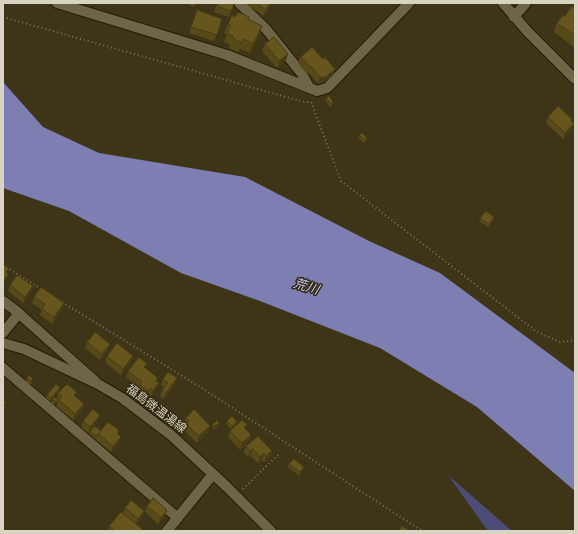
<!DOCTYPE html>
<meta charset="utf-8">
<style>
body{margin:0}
#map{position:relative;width:578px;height:534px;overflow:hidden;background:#3e3519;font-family:Rubik,sans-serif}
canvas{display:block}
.frame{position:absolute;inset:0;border:4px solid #d8d3c3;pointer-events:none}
</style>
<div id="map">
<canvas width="578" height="534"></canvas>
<div class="frame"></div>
</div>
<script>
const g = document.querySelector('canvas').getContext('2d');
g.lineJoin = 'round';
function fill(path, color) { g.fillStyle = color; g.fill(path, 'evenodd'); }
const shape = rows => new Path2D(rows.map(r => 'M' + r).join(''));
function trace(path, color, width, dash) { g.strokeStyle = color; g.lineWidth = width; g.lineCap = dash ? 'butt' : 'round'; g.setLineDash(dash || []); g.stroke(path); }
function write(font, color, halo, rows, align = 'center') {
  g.font = font + ' Rubik,"Noto Sans JP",sans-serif'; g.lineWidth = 3; g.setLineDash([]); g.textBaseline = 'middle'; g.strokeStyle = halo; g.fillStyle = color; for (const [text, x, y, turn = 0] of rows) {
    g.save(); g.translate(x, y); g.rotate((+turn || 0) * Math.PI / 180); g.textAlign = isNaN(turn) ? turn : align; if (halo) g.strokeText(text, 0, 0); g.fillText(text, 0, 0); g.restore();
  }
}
fill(shape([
 [448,475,512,531,488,531]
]), '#4c4c79');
fill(shape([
 [3,82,43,127,99,153,245,177,369,241,440,273,575,373,575,491,477,407,380,348,260,301,181,273,69,211,3,188]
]), '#7d7eb2');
const minor = shape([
 [57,3,227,55,317,91,327,88,332,83,409,3],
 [239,3,266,29,302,74,309,87],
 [503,3,527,31,575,79],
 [514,17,526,3],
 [3,301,15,310,95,381],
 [3,333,19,313],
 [3,368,178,518],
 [167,531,213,474]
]);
const secondary = shape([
 [3,343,24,349,98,384,122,398,171,435,227,487,271,531]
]);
trace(minor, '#241c01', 12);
trace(secondary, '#241c01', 12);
trace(shape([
 [3,17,304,102,311,102,341,181,537,332,560,342,575,340],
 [3,265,41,289],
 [62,302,205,390,422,531],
 [243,489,279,454]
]), '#7b745c', 2, [1, 3]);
trace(minor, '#6e6447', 10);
trace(secondary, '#6e6447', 10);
fill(shape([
 [188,3,197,3,193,7],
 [217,3,234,4,229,17,214,12],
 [245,3,272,3,263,16],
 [575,8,575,48,554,32,557,23],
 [197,10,222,19,214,41,189,33],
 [235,17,248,20,262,26,259,36,250,53,240,49,238,52,229,48,230,45,224,42,227,35,224,33,228,24],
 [265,44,288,54,286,60,277,68,262,51],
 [301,57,323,59,335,69,333,75,323,83,318,83,309,73,307,74,298,63],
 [326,98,333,102,332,105,330,107,325,101],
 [548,117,572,119,571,121,574,123,571,130,563,139,546,123],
 [359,135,367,138,366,141,364,143,358,138],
 [494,217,493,220,488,227,479,221,480,218],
 [10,285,33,286,31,293,23,303,8,291],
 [34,297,62,309,52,324,40,315,42,310,32,303],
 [87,342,108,350,100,360,85,348],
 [107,356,131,362,121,375,105,362],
 [145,368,157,382,156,389,151,396,149,394,146,397,138,391,139,388,126,377,128,371],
 [27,378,32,382,30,385,26,381],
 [163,379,175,384,164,399,160,396,162,390,164,388,161,385],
 [60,388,59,391,50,401,46,398,47,395],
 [58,393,75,396,82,410,73,420,56,406,58,401,57,401,54,405,51,403,52,399,57,399],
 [186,418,210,426,208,432,197,443,184,430,185,426,183,424],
 [83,421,97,422,88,433,81,427],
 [227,421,237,422,236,425,231,429,226,424],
 [219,423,218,426,214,430,212,427,213,424],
 [246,429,251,435,249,441,240,450,228,437,230,431],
 [119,430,118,433,119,443,111,452,96,440,98,436,95,439,89,434,90,431],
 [258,436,270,457,264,462,262,460,258,463,250,455,248,457,244,453,246,446],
 [289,464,303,470,299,476,288,467],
 [147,506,167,510,165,516,158,524,145,512],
 [125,508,144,511,142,517,136,524,142,529,141,531,108,531,109,526,123,513]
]), '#584918');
fill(shape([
 [270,3,272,3,271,5,263,16,266,10],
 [262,26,259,36,250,53,253,44],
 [288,54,286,60,277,68,279,61],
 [335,69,333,75,323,83,318,83,320,77],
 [574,123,571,130,563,139,565,133],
 [8,274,6,280,3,284,4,280],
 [33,286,31,293,23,303,25,297],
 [64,303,62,309,52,324,54,317],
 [110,344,108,350,100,360,102,354],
 [133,356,131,362,121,375,123,369],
 [177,378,175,384,164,399,166,393],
 [159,383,156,389,151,396,153,390],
 [60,388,59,391,50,401,51,398],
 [151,388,149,394,146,397,148,391],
 [84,404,82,410,73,420,75,414],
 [100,415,97,422,88,433,90,427],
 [237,422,236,425,231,429,232,426],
 [219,423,218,426,214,430,215,426],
 [210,426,208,432,197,443,199,436],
 [251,435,249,441,240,450,242,443],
 [121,437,119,443,111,452,113,446],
 [253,449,250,455,248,457,250,451],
 [272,451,270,457,264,462,266,456],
 [264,453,262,460,258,463,260,457],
 [304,467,303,470,299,476,300,472],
 [167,510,165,516,158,524,161,518],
 [144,511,142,517,135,525,138,519]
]), '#473c14');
const building = shape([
 [218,3,231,3,234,4,231,11,217,6,218,3],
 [256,3,270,3,266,10,256,3],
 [572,6,575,8,575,36,557,23,563,15,564,17,572,6],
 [197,10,222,19,217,35,191,27,197,10],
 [238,12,249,17,248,19,262,26,253,44,243,39,242,43,232,38,233,36,227,33,231,26,228,24,232,15,235,17,238,12],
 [274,37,288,54,279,61,265,44,274,37],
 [312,47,323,59,325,57,335,69,326,77,320,77,311,66,310,67,301,57,312,47],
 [329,96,333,102,331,104,326,98,329,96],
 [558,106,572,119,571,121,574,123,565,133,548,117,558,106],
 [362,133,367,138,365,140,359,135,362,133],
 [486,211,494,217,489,224,480,218,486,211],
 [3,264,9,269,6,272,8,274,4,280,3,280,3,264],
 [17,275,33,286,25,297,10,285,17,275],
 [41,287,64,303,54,317,42,309,45,304,34,297,41,287],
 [95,332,110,344,102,354,87,342,95,332],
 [117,343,133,356,123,369,107,356,117,343],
 [139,357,147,364,144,367,158,378,156,381,159,383,153,390,151,388,148,391,140,385,142,382,128,371,139,357],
 [168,372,177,378,166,393,162,390,168,383,163,379,168,372],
 [29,375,33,379,31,381,27,378,29,375],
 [56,384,60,388,51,398,47,395,56,384],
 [67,384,77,392,74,395,84,404,75,414,59,400,62,396,58,393,67,384],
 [54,397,58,400,56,402,52,399,54,397],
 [3,400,6,403,3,405,3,400],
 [93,409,100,415,90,427,83,421,93,409],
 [194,409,210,426,199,436,186,424,189,421,186,418,194,409],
 [232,416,237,422,232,426,227,421,232,416],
 [217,420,219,423,215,426,213,424,217,420],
 [242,420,247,425,244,427,251,435,242,443,230,431,242,420],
 [108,422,119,430,117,433,121,437,113,446,98,434,108,422],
 [95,426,101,431,96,436,90,431,95,426],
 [258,436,272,451,266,456,264,453,260,457,253,449,250,451,246,446,258,436],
 [294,459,304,467,300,472,289,464,294,459],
 [153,498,167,510,161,518,147,506,153,498],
 [131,500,144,511,138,519,125,508,131,500],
 [121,512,142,529,140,531,115,531,109,526,121,512],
 [402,526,409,531,399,531,402,526]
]);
fill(building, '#66551c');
trace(building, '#473c14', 1);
write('12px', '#d8d3c3', '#332b0f', [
 ["福島微温湯線",156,409,37]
]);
write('italic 13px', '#c8cbfa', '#332b0f', [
 ["荒川",306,287,17]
]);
</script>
